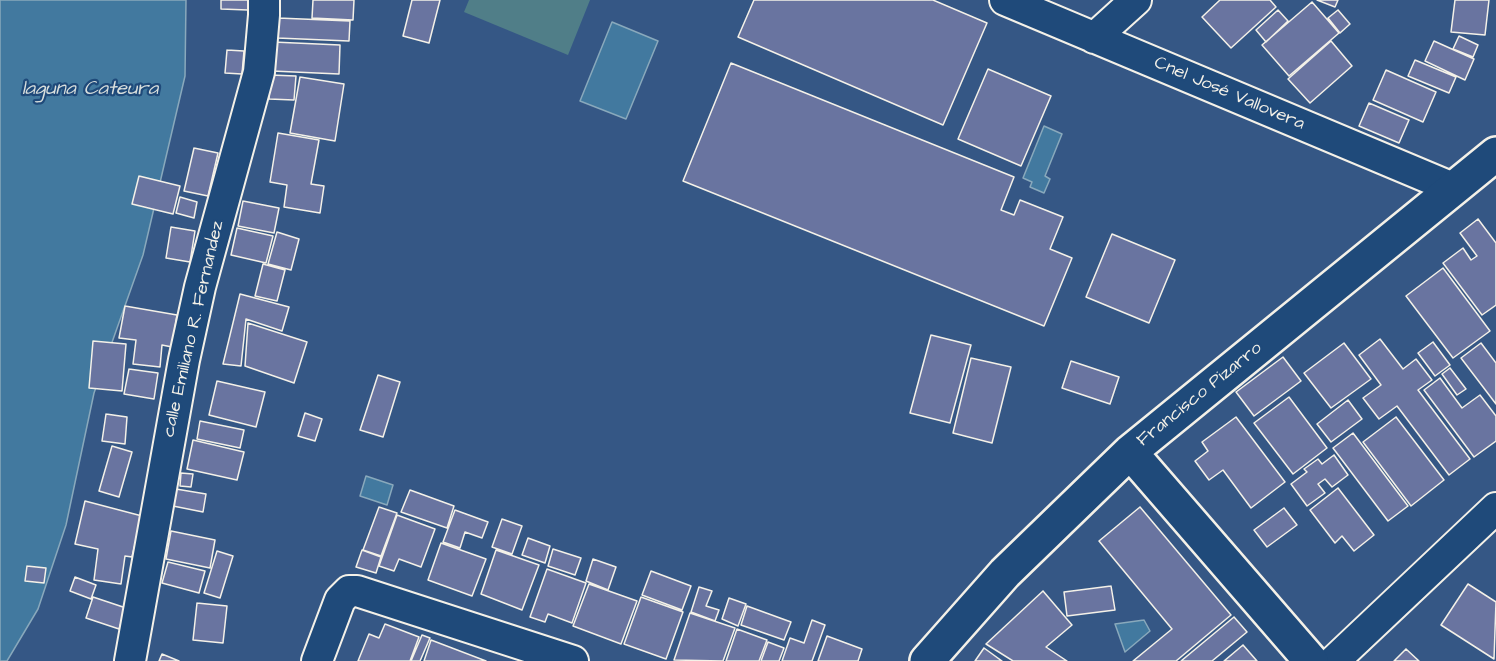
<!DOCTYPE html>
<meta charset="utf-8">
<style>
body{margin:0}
canvas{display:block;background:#355785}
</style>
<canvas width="1496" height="661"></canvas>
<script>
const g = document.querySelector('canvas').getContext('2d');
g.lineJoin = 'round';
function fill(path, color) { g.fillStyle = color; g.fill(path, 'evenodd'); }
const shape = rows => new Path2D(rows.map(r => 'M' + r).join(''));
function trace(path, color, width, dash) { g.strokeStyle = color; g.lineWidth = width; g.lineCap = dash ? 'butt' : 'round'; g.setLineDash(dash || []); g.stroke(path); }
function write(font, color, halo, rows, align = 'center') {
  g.font = font + ' "Architects Daughter",sans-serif'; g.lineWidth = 4.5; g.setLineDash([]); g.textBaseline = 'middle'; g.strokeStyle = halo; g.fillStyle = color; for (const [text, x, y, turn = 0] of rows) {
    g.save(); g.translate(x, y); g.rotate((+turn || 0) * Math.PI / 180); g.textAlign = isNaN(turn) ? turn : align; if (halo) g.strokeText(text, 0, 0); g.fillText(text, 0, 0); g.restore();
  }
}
fill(shape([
 [469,0,590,0,568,55,464,12]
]), '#507e88');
const water = shape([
 [0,0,186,0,185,76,143,255,94,393,66,525,38,609,7,661,0,661,0,0],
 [612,22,658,41,626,119,580,101,612,22],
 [1044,126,1062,134,1045,176,1050,179,1044,193,1030,187,1032,182,1023,178,1044,126],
 [366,476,393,485,387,505,360,496,366,476],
 [1144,620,1150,631,1125,652,1115,624,1144,620]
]);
fill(water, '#42799f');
trace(water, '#89a9bc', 1.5);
const building = shape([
 [221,0,248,0,248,10,221,9,221,0],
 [313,0,354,0,353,20,312,18,313,0],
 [412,0,440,0,429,43,403,36,412,0],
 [754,0,933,0,987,23,943,125,738,37,754,0],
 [1220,0,1270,0,1276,7,1231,48,1202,17,1220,0],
 [1317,0,1338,0,1335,7,1317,0],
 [1455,0,1489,0,1485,35,1451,32,1455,0],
 [1312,2,1339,33,1289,76,1262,45,1312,2],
 [1278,10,1288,21,1266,42,1256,30,1278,10],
 [1338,10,1350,24,1340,33,1328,18,1338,10],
 [278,18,350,21,349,41,277,38,278,18],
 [1459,36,1478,45,1473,57,1453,49,1459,36],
 [1331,41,1352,66,1310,103,1288,79,1331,41],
 [1434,41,1474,59,1465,80,1425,61,1434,41],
 [273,42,340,45,339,74,272,71,273,42],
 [227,50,244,51,242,74,225,73,227,50],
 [1415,60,1456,77,1449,93,1408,76,1415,60],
 [731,63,1014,177,1001,210,1014,215,1020,200,1063,217,1050,249,1072,258,1044,326,683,181,731,63],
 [988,69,1051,96,1021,166,958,139,988,69],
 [1386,70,1436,92,1423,122,1373,100,1386,70],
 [270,75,296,76,294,100,269,99,270,75],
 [300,77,344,84,335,141,290,133,300,77],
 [1369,103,1409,120,1399,143,1359,126,1369,103],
 [278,133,319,140,311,184,324,186,320,213,284,207,287,185,270,182,278,133],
 [194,148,218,153,208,196,184,191,194,148],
 [139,176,180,186,173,214,132,204,139,176],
 [180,197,197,202,194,218,176,213,180,197],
 [243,201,279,208,274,233,238,226,243,201],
 [1478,219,1496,243,1496,305,1482,315,1443,263,1463,248,1471,260,1477,256,1460,233,1478,219],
 [171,227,195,231,190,262,166,258,171,227],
 [237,228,273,236,266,263,231,255,237,228],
 [277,232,299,239,291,270,268,264,277,232],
 [1112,234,1175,260,1149,323,1086,297,1112,234],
 [263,264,285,270,277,301,255,296,263,264],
 [1443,268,1490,331,1453,358,1406,296,1443,268],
 [240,294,289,307,282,331,246,319,241,366,223,364,240,294],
 [125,306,177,315,172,347,162,345,160,367,133,364,136,340,119,338,125,306],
 [248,323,307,342,294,383,245,366,248,323],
 [931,335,971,345,950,423,910,413,931,335],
 [1380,339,1403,369,1416,359,1432,380,1418,390,1470,459,1449,475,1397,406,1379,419,1363,398,1381,385,1359,355,1380,339],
 [93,341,126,344,122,391,89,388,93,341],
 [1433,342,1450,365,1435,376,1418,353,1433,342],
 [1344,343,1371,379,1331,408,1304,373,1344,343],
 [1481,343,1496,363,1496,404,1461,358,1481,343],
 [1283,357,1301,381,1254,416,1236,392,1283,357],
 [971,358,1011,367,992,443,953,433,971,358],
 [1071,361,1119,377,1110,404,1062,388,1071,361],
 [1450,368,1466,389,1457,395,1442,374,1450,368],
 [129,369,158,373,154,399,124,394,129,369],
 [378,375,400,382,383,437,360,430,378,375],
 [1440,378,1462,408,1480,395,1496,416,1496,441,1474,457,1424,390,1440,378],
 [217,381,265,392,256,427,209,415,217,381],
 [1289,397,1327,448,1293,474,1254,423,1289,397],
 [1348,400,1362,419,1331,442,1317,424,1348,400],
 [305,413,322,419,315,441,298,436,305,413],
 [106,414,127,417,125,444,102,441,106,414],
 [1236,417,1285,482,1251,508,1223,470,1209,480,1195,461,1208,451,1202,442,1236,417],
 [1396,417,1444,480,1411,506,1363,442,1396,417],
 [200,421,244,430,240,448,197,439,200,421],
 [1353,433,1408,506,1388,521,1333,448,1353,433],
 [193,440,244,452,237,480,187,469,193,440],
 [112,446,132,452,119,497,99,491,112,446],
 [1334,455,1348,475,1332,487,1325,479,1318,484,1325,493,1307,506,1291,484,1307,472,1304,469,1318,459,1322,464,1334,455],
 [181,473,193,474,191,487,180,486,181,473],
 [1338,488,1374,535,1354,551,1342,536,1335,543,1310,510,1338,488],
 [176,489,206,494,203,512,173,506,176,489],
 [410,490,454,506,447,528,401,512,410,490],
 [85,501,142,516,132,557,125,556,121,584,94,580,98,549,75,544,85,501],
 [379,507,397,513,381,556,363,550,379,507],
 [1140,507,1231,615,1176,661,1133,661,1172,629,1099,541,1140,507],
 [1284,508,1297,525,1267,547,1254,530,1284,508],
 [455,510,488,522,482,538,465,532,460,548,443,542,455,510],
 [397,515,435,529,421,567,399,559,394,571,379,566,397,515],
 [502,519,522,526,512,554,492,547,502,519],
 [171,531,215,540,210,568,166,559,171,531],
 [528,538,550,546,545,563,522,555,528,538],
 [441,543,486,559,472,596,428,580,441,543],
 [553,549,581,558,575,575,548,566,553,549],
 [362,550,381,557,376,573,356,567,362,550],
 [496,550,539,565,522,610,481,594,496,550],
 [217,551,233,556,220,598,204,593,217,551],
 [593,559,616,567,608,590,586,581,593,559],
 [168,562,205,571,199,593,162,583,168,562],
 [27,566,46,568,44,583,25,581,27,566],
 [547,569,586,583,572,623,548,614,545,622,530,617,547,569],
 [651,571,691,586,682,610,642,595,651,571],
 [75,577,96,585,91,599,70,591,75,577],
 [589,584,637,601,621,644,573,626,589,584],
 [1468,584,1496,602,1494,659,1441,625,1468,584],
 [1111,586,1115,610,1067,616,1064,592,1111,586],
 [699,587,712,591,706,606,719,610,715,621,691,612,699,587],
 [1043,591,1072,625,1046,647,1067,661,1013,661,986,644,1043,591],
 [93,597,126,608,119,629,86,618,93,597],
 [641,597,683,612,666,659,624,644,641,597],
 [729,598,746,604,738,626,722,619,729,598],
 [197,603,227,606,223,643,193,640,197,603],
 [747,606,791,622,784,640,741,625,747,606],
 [690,613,735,628,723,661,674,660,690,613],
 [1234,617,1247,632,1212,661,1181,661,1234,617],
 [812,620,825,625,812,661,782,661,790,638,804,643,812,620],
 [385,624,419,637,410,661,358,661,369,634,379,638,385,624],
 [737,629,767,640,759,661,726,661,737,629],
 [422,635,430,638,420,661,411,661,422,635],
 [827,636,862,649,858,661,818,661,827,636],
 [431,640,486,661,424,661,431,640],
 [768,642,784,648,779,661,761,661,768,642],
 [1243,645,1257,661,1224,661,1243,645],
 [984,648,1002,661,975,661,984,648],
 [1406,649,1419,661,1394,661,1406,649],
 [162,654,179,661,159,661,162,654]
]);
fill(building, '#6974a0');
trace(building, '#f4f1e8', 1.5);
const minor = shape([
 [1005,0,1453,188],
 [1094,38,1136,0],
 [130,661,184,360,200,287,259,72,264,15,264,0],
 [317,661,340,600,349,591,357,591,573,661],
 [1334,661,1496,508]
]);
const tertiary = shape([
 [1130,452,1311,661],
 [927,661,1005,573,1130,452,1496,154]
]);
trace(minor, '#f4f1e8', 34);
trace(tertiary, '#f4f1e8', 38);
trace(minor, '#1f4a7a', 30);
trace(tertiary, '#1f4a7a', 33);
write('18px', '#f4f1e8', '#1f4a7a', [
 ["Cnel José Vallovera",1229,94,23],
 ["calle Emiliano R. Fernandez",194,329,-77],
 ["Francisco Pizarro",1200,395,-39]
]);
write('italic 20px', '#d9dfdd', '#1f4a7a', [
 ["laguna Cateura",90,90]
]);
</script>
